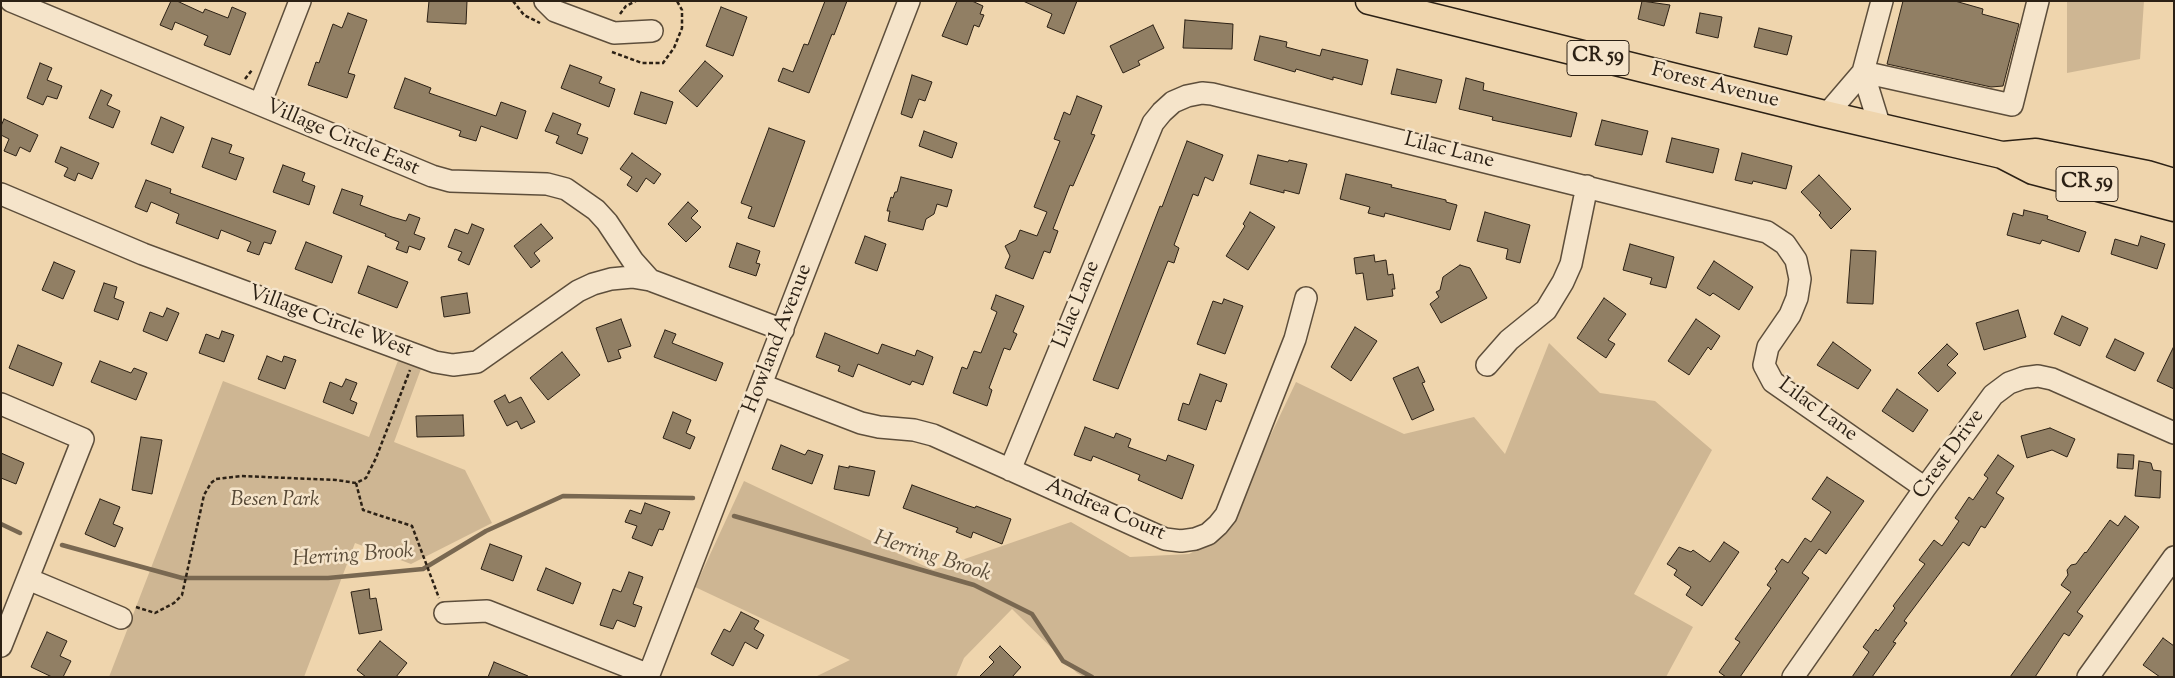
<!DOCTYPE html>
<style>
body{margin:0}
#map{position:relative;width:2175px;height:678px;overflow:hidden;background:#efd5ad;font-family:"Sorts Mill Goudy",serif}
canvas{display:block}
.frame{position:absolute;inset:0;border:2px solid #2c2115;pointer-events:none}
</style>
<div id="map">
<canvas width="2175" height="678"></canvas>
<div class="frame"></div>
</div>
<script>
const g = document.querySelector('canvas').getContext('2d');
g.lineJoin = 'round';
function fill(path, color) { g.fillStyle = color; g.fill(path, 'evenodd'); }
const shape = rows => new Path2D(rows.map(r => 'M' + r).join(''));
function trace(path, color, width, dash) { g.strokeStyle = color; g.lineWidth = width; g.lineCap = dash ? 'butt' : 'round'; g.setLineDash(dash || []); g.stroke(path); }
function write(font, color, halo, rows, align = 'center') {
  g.font = font + ' "Sorts Mill Goudy",serif'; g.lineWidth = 5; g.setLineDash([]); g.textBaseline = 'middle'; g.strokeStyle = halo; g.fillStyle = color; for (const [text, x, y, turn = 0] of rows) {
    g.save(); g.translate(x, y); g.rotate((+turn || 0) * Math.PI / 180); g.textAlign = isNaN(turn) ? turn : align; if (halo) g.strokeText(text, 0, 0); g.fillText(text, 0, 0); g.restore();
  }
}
fill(shape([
 [2067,1,2144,1,2140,59,2067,73],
 [1549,343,1600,393,1655,401,1712,450,1634,594,1693,627,1666,677,1084,677,1077,673,1012,609,964,658,956,677,815,677,850,660,695,587,744,481,933,570,1071,522,1130,557,1189,554,1222,537,1296,382,1404,434,1474,417,1505,454],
 [402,350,425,358,394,442,465,470,492,523,411,564,355,543,304,677,109,677,223,381,369,437]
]), '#ceb693');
trace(shape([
 [734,516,974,585,1032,614,1063,661,1092,677],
 [1,524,20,533],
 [62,545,182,578,328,578,423,569,486,531,563,496,693,498]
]), '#796851', 4.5);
const building = shape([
 [171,1,177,1,203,13,205,9,228,18,232,7,246,13,230,55,204,45,208,36,175,22,172,30,160,25,171,1],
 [429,1,467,1,466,24,427,22,429,1],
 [825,1,847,1,834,35,832,34,809,93,778,81,783,68,793,72,804,44,808,45,825,1],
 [957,1,972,1,983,6,980,14,984,15,979,27,974,25,967,45,942,36,957,1],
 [1023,1,1077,1,1064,34,1047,27,1052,14,1023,1],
 [1642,1,1670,5,1664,26,1638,19,1642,1],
 [1903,1,1955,1,1983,9,1982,14,2019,24,2003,86,1991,87,1887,64,1903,1],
 [721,7,747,17,733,56,706,46,721,7],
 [348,13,367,20,348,73,355,75,347,98,308,85,316,62,319,63,333,24,342,28,348,13],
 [1700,13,1722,17,1718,38,1696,33,1700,13],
 [1185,20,1233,24,1232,49,1183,48,1185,20],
 [1153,25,1164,48,1138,61,1140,65,1123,73,1110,46,1153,25],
 [1759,28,1792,36,1787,55,1754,47,1759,28],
 [1260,36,1287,42,1286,47,1320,56,1322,49,1368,60,1362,85,1333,77,1333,80,1296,69,1295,72,1254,60,1260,36],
 [705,61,723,76,697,107,679,91,705,61],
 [40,63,52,68,47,80,62,86,57,99,47,96,43,105,27,98,40,63],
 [570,65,602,77,599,83,615,89,609,107,561,88,570,65],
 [1397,69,1442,80,1436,103,1391,94,1397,69],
 [912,75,932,82,925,101,919,99,912,118,901,114,912,75],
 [405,78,431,88,429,93,496,116,501,102,526,111,517,139,481,126,476,141,459,136,461,131,394,108,405,78],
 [1466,78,1484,83,1483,90,1577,113,1571,137,1492,120,1493,117,1459,109,1466,78],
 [101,90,112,95,107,105,120,111,113,128,89,118,101,90],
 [641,92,673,102,666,124,634,114,641,92],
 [1077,96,1102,106,1091,134,1095,135,1073,186,1070,185,1053,229,1058,231,1050,253,1044,251,1033,279,1005,268,1010,256,1005,246,1016,240,1020,230,1037,236,1047,212,1034,207,1060,141,1054,139,1064,112,1070,115,1077,96],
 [553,113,581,124,577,134,588,138,582,154,556,143,559,136,545,131,553,113],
 [161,117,184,127,173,153,151,144,161,117],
 [4,119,38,135,30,152,20,147,16,156,4,151,9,139,1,135,1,126,4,119],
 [1602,120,1648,131,1642,155,1595,145,1602,120],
 [769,128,805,141,774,227,748,218,752,207,741,203,769,128],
 [924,131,957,143,952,158,919,146,924,131],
 [212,138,232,145,229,153,244,158,236,180,202,167,212,138],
 [1672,138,1719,149,1713,173,1666,162,1672,138],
 [1187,141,1223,155,1213,181,1205,177,1198,196,1193,194,1174,245,1179,248,1174,263,1168,261,1118,389,1093,380,1160,206,1162,207,1187,141],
 [61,147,99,163,92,179,78,173,75,181,64,176,68,168,55,162,61,147],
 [632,153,661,174,654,184,646,178,637,192,627,185,632,177,620,169,632,153],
 [1742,153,1792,166,1786,189,1753,181,1752,184,1735,180,1742,153],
 [1258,155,1288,162,1289,160,1307,164,1299,194,1284,190,1284,193,1250,184,1258,155],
 [283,165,305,173,302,181,315,186,309,205,273,192,283,165],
 [1346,174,1392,185,1391,187,1446,200,1446,202,1457,205,1450,230,1385,213,1384,217,1368,213,1370,207,1340,199,1346,174],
 [1819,175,1851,209,1831,229,1819,215,1821,213,1801,192,1819,175],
 [901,177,952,190,947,207,937,204,934,214,926,219,923,230,888,221,890,211,887,211,891,197,893,198,895,192,897,192,901,177],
 [146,180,171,189,170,193,276,231,271,244,264,242,259,255,247,251,251,242,221,230,218,239,176,223,179,214,151,202,147,212,135,207,146,180],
 [342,189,363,196,360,205,392,217,406,221,409,214,420,218,414,234,425,238,420,250,409,246,407,253,396,249,399,242,385,236,386,234,333,213,342,189],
 [688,202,698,211,691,218,701,227,686,242,668,224,688,202],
 [2024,210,2048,216,2047,219,2086,232,2079,252,2042,240,2040,244,2007,235,2013,213,2023,216,2024,210],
 [1250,212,1275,227,1248,270,1226,256,1245,226,1243,224,1250,212],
 [1485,212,1530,225,1520,263,1506,259,1508,249,1477,241,1485,212],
 [472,224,484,229,469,265,458,260,462,252,448,247,455,229,468,234,472,224],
 [541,224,553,238,534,253,540,261,531,268,514,246,541,224],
 [865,236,886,244,877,271,855,263,865,236],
 [2141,236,2165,244,2157,269,2111,254,2115,239,2138,246,2141,236],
 [306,242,342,256,332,283,295,269,306,242],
 [737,243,760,251,756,263,760,264,756,276,729,267,737,243],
 [1630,244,1674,257,1666,288,1650,284,1652,278,1623,270,1630,244],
 [1851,250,1876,251,1873,304,1847,303,1851,250],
 [1374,255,1375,262,1386,260,1388,275,1393,274,1395,289,1392,289,1393,296,1367,300,1363,273,1356,274,1354,258,1374,255],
 [1714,261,1753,287,1739,310,1713,293,1710,296,1697,288,1714,261],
 [54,262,75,271,63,299,42,290,54,262],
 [1460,265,1470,268,1487,298,1441,323,1430,304,1439,297,1436,292,1440,290,1443,277,1460,265],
 [368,266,408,282,397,308,358,293,368,266],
 [104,283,117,287,114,298,124,302,118,320,94,311,104,283],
 [467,293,470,313,444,317,441,297,467,293],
 [996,295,1024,306,1013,332,1017,334,1010,350,1004,348,989,388,992,390,987,406,953,393,962,367,967,369,974,351,981,353,997,312,991,309,996,295],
 [1604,298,1626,314,1608,340,1615,344,1606,358,1577,338,1604,298],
 [1224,299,1243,306,1225,354,1197,344,1213,301,1222,304,1224,299],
 [167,308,179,313,167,341,143,331,150,312,163,317,167,308],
 [2018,310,2026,337,1984,350,1976,323,2018,310],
 [2062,316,2088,328,2080,346,2054,334,2062,316],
 [621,319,631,346,618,350,621,358,608,362,596,328,621,319],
 [1696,319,1720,336,1711,350,1708,347,1689,375,1668,361,1696,319],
 [1355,327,1377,341,1351,381,1331,367,1355,327],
 [665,330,676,334,672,343,723,363,716,381,654,357,665,330],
 [222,331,234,335,224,362,199,353,206,334,219,339,222,331],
 [825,333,878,354,882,344,915,356,917,350,933,357,923,385,912,381,910,385,858,364,853,377,838,371,840,366,816,357,825,333],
 [2115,339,2144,353,2135,371,2106,357,2115,339],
 [1833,342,1871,370,1858,389,1817,365,1833,342],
 [1947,344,1958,354,1947,365,1956,373,1938,392,1918,373,1947,344],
 [18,345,62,363,53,386,9,368,18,345],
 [2174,346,2174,389,2157,381,2174,346],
 [562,352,580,375,548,400,530,378,562,352],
 [267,356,282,362,284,356,296,360,285,389,258,379,267,356],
 [100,361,131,373,134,368,147,373,136,400,91,382,100,361],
 [1418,367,1425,382,1422,383,1434,410,1412,420,1393,378,1418,367],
 [1200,374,1227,384,1221,402,1216,400,1206,430,1178,420,1183,403,1189,405,1200,374],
 [346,379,357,383,350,400,357,403,353,414,323,402,330,382,342,387,346,379],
 [1897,389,1928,410,1913,432,1882,411,1897,389],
 [505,395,509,403,521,397,535,422,521,429,517,421,507,426,494,401,505,395],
 [673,412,691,420,686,433,695,437,690,449,663,438,673,412],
 [463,415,464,436,417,437,416,416,463,415],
 [1085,427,1114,438,1116,433,1131,439,1128,447,1166,461,1168,455,1194,465,1182,499,1138,480,1140,475,1093,456,1091,461,1074,455,1085,427],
 [2050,428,2075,439,2067,457,2052,450,2027,458,2021,436,2050,428],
 [141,437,162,440,152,494,132,490,141,437],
 [781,445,805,455,808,450,823,455,812,484,772,469,781,445],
 [1,453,24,463,16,484,1,478,1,453],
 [2118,454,2134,455,2133,469,2117,468,2118,454],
 [1998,455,2014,466,1996,493,2004,498,1994,514,1985,528,1981,526,1969,546,1963,542,1904,621,1907,623,1893,642,1896,643,1872,677,1852,677,1869,652,1863,647,1876,629,1878,631,1895,608,1893,606,1925,564,1919,560,1934,540,1942,546,1959,521,1955,518,1969,497,1973,500,1988,478,1984,475,1998,455],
 [2139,461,2151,463,2153,470,2161,471,2160,498,2135,496,2139,461],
 [839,466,849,468,849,466,875,471,869,496,834,489,839,466],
 [1827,477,1864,501,1826,554,1819,549,1802,573,1809,578,1740,677,1726,677,1719,672,1740,642,1735,639,1771,588,1767,585,1777,571,1775,569,1782,559,1788,563,1805,538,1811,542,1831,512,1812,499,1827,477],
 [912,485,966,505,975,508,976,506,1011,519,1002,544,973,532,971,538,956,532,958,528,903,508,912,485],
 [100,499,120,507,113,524,123,528,115,547,85,534,100,499],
 [645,503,670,512,663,530,659,529,652,546,632,538,637,526,625,522,630,510,641,514,645,503],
 [2125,516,2139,527,2077,612,2083,616,2069,636,2064,633,2035,677,2010,677,2071,592,2061,585,2068,575,2067,570,2071,565,2076,564,2085,552,2086,553,2110,520,2118,526,2125,516],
 [1724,542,1739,552,1702,606,1686,595,1691,587,1674,575,1677,570,1667,564,1679,547,1691,552,1693,550,1710,562,1724,542],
 [490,544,522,556,513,581,481,569,490,544],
 [546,568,581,583,573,604,537,590,546,568],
 [629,572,643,577,633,604,642,607,635,627,617,620,613,629,600,625,613,589,621,592,629,572],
 [369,589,370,599,376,598,382,630,359,634,351,592,369,589],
 [741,612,759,621,754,629,764,635,757,649,745,642,733,666,711,654,724,629,730,632,741,612],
 [47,632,67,641,60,656,71,661,63,677,52,677,31,667,47,632],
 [2163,638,2174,646,2174,677,2160,677,2143,665,2163,638],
 [380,641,407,663,396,677,366,677,357,670,380,641],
 [1000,646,1021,667,1012,677,979,677,994,662,989,657,1000,646],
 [494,662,528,676,528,677,488,677,494,662]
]);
fill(building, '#917f64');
trace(building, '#2c2115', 1);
const minor = shape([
 [11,1,432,176,450,181,547,184,566,189,596,210,607,222,633,261,650,280],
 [545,1,555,11,614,33,652,31],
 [1863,72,2012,105,2038,1],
 [1863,72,1880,127],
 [260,104,300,1],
 [1827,114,1863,72,1882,1],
 [1,194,143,254,435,362,453,365,477,362,578,291,593,284,611,279,632,277,650,280,783,330],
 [1487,365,1509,340,1546,310,1563,282,1571,264,1587,186],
 [762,385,861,423,879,427,914,430,933,435,1165,539,1181,541,1195,539,1208,534,1218,525,1226,515,1295,339,1306,298],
 [1,404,83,439,1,646],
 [1010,470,1153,123,1162,112,1173,102,1187,96,1202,93,1212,94,1767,232,1785,244,1796,260,1800,279,1797,298,1790,315,1768,347,1764,365,1773,382,1925,488],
 [28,579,121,618],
 [445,613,487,611,649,675],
 [648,677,909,1],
 [1793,677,1925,488,1993,395,2009,383,2023,378,2038,376,2052,379,2174,433],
 [2088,677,2174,557]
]);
const major = shape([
 [1369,1,1821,113,2002,155,2033,171,2174,208],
 [2003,155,2036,152,2147,174,2174,182]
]);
trace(minor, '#5d4e3b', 24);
trace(major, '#2c2115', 29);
trace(shape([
 [513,1,524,15,540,23],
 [620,14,626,6,636,1],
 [612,52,642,63,663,63,674,48,682,28,682,10,677,1],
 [245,79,252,70],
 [356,483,363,510,412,526,439,598],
 [136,607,155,613,174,603,182,595,204,495,211,483,216,479,241,476,336,480,356,483,366,478,376,458,410,370]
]), '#2c2115', 2.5, [4, 2.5]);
trace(minor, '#f5e4ca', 21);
trace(major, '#efd5ad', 26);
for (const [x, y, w] of [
 [1598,58,62],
 [2087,184,62]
]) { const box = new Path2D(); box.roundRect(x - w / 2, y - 17.5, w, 35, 4); g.fillStyle = '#f5e4ca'; g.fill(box); trace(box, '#2c2115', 1); }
write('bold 20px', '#2c2115', null, [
 ["CR 59",1598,58],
 ["CR 59",2087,184]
]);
write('21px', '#2c2115', '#f5e4ca', [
 ["Forest Avenue",1715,87,14],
 ["Village Circle East",342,139,23],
 ["Lilac Lane",1449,152,14],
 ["Lilac Lane",1078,305,-68],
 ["Village Circle West",330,323,20],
 ["Howland Avenue",779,339,-69],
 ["Lilac Lane",1817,411,36],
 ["Crest Drive",1950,455,-54],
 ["Andrea Court",1105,511,23]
]);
write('italic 21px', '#544634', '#f5e4ca', [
 ["Besen Park",275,501]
]);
write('italic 22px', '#594b38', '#f5e4ca', [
 ["Herring Brook",353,557,-4],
 ["Herring Brook",932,558,18]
]);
</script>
